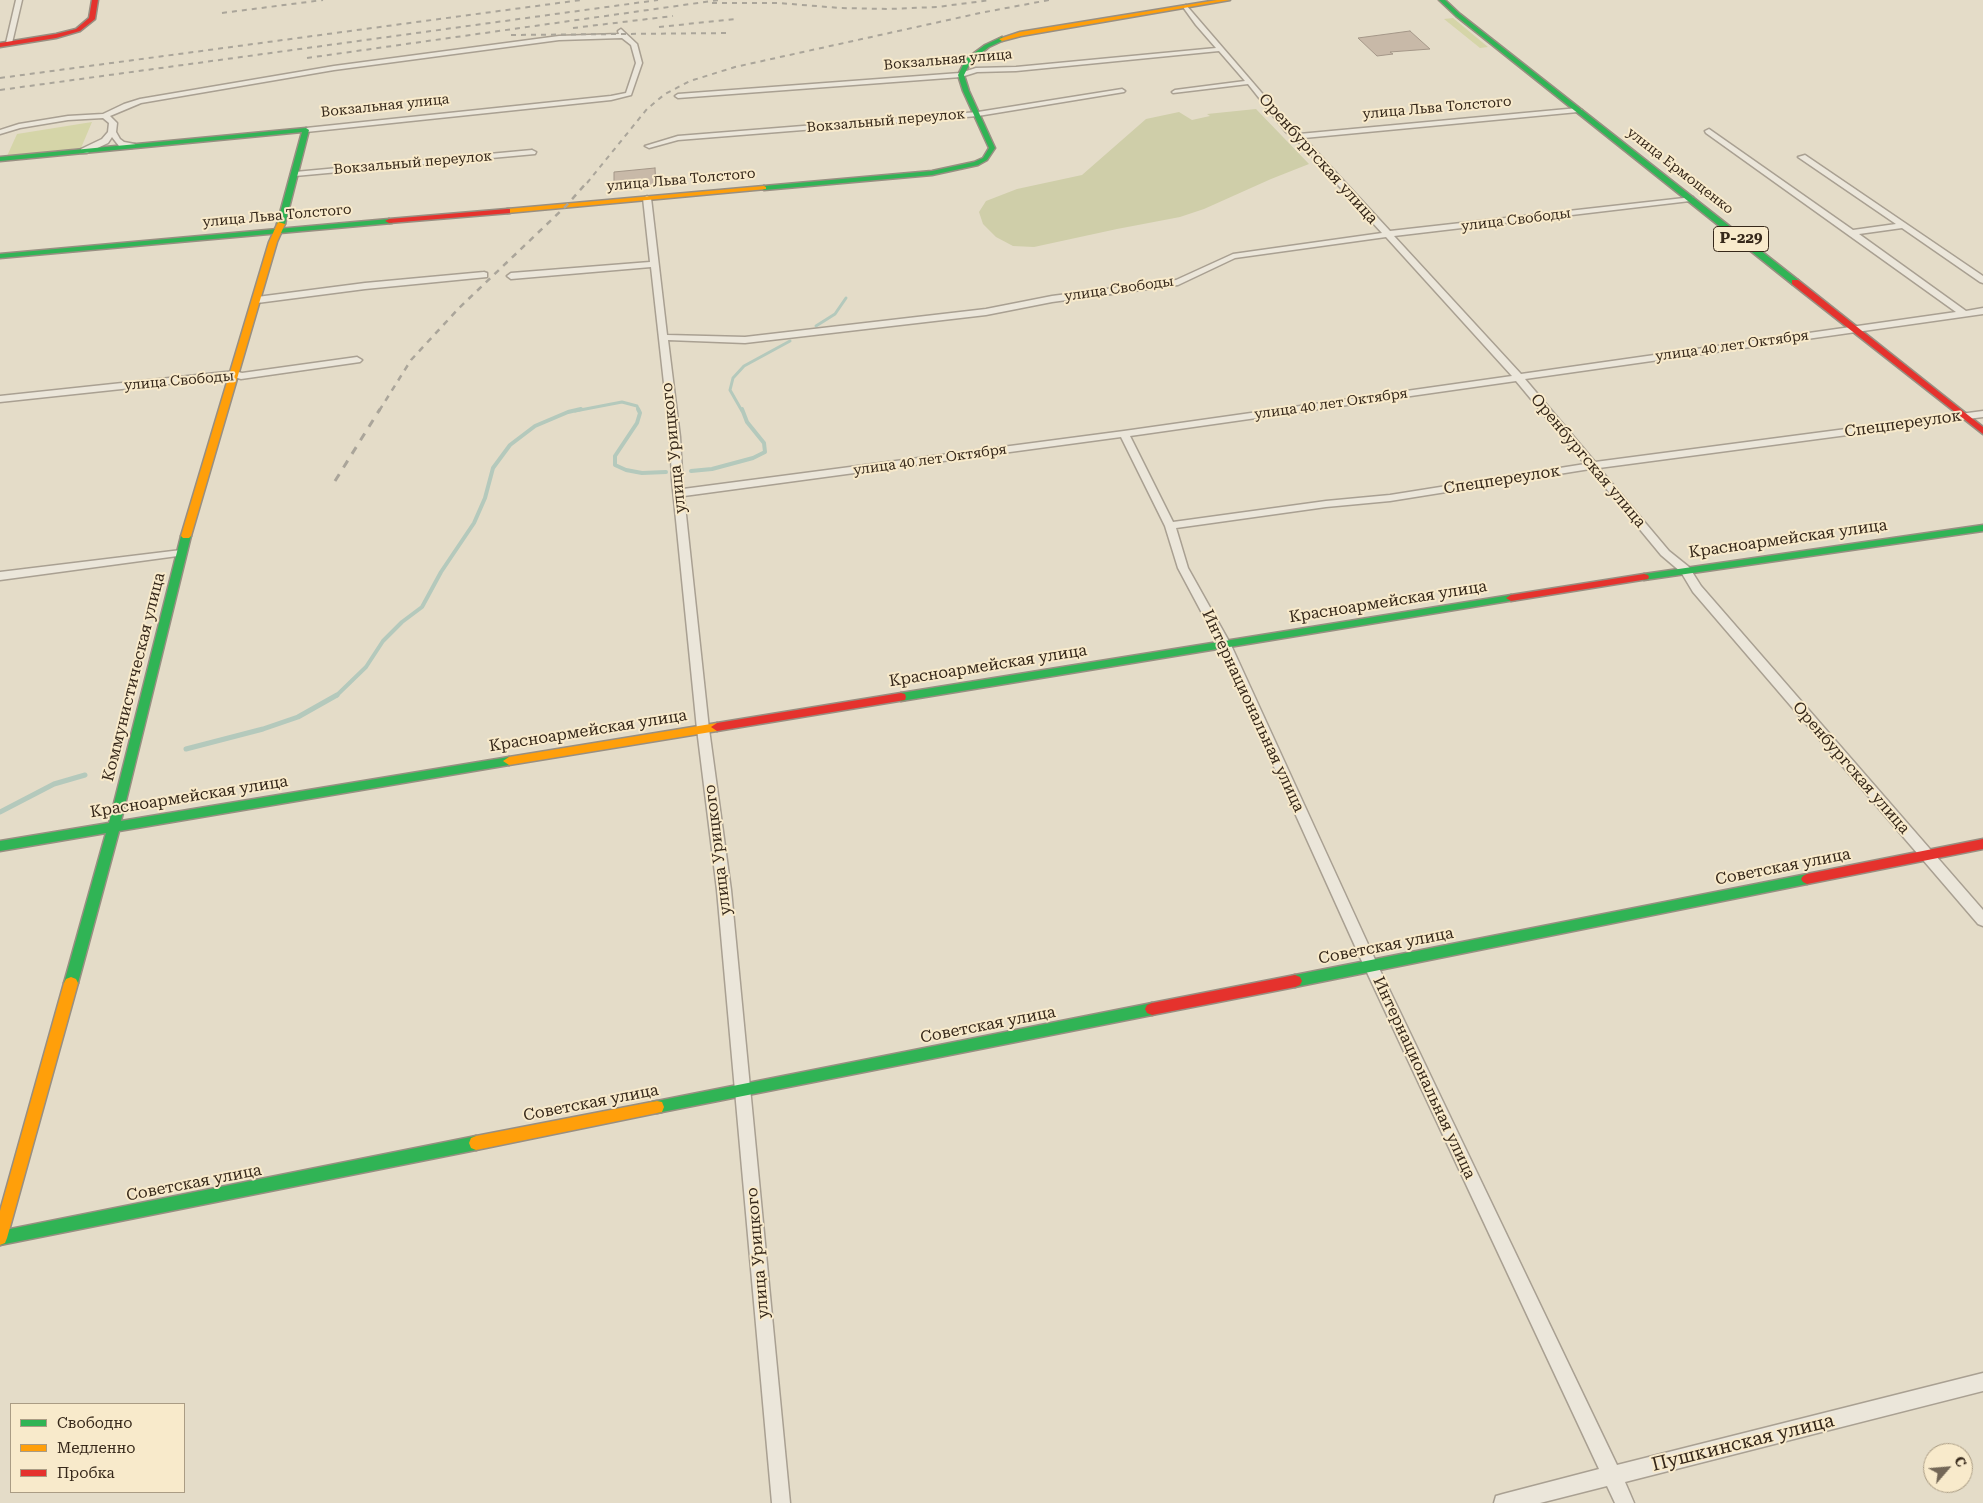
<!DOCTYPE html>
<meta charset="utf-8">
<style>
body{margin:0}
#map{position:relative;width:1983px;height:1503px;overflow:hidden;background:#e4dcc8;font-family:"Roboto Serif",serif}
canvas{display:block}
.legend{position:absolute;left:10px;top:1403px;width:175px;height:90px;box-sizing:border-box;background:#f8eacb;border:1px solid #aa9c84;margin:0;padding:6px 9px;list-style:none;font-size:15px;color:#36281a}
.legend li{display:flex;align-items:center;gap:10px;height:25px}
.legend b{width:25px;border:1px solid #aa9c84}
.north{position:absolute;left:1923px;top:1443px;width:50px;height:50px;box-sizing:border-box;background:#f8eacb;border:1px solid #aa9c84;border-radius:50%;rotate:63deg;font-size:14px;font-weight:700;line-height:20px;text-align:center;color:#36281a}
.north::after{content:'';display:block;margin:auto;width:18px;height:22px;background:#736757;clip-path:polygon(50% 0,100% 100%,50% 72%,0 100%)}
</style>
<div id="map">
<canvas width="1983" height="1503"></canvas>
<ul class="legend">
<li><b style="height:6px;background:#30b455"></b>Свободно</li>
<li><b style="height:6px;background:#ff9f0a"></b>Медленно</li>
<li><b style="height:6px;background:#e5322d"></b>Пробка</li>
</ul>
<div class="north">С</div>
</div>
<script>
const g = document.querySelector('canvas').getContext('2d');
g.lineJoin = 'round';
function fill(path, color) { g.fillStyle = color; g.fill(path, 'evenodd'); }
const shape = rows => new Path2D(rows.map(r => 'M' + r).join(''));
function trace(path, color, width, dash) { g.strokeStyle = color; g.lineWidth = width; g.lineCap = dash ? 'butt' : 'round'; g.setLineDash(dash || []); g.stroke(path); }
function write(font, color, halo, rows, align = 'center') {
  g.font = font + ' "Roboto Serif",serif'; g.lineWidth = 4; g.setLineDash([]); g.textBaseline = 'middle'; g.strokeStyle = halo; g.fillStyle = color; for (const [text, x, y, turn = 0] of rows) {
    g.save(); g.translate(x, y); g.rotate((+turn || 0) * Math.PI / 180); g.textAlign = isNaN(turn) ? turn : align; if (halo) g.strokeText(text, 0, 0); g.fillText(text, 0, 0); g.restore();
  }
}
fill(shape([
 [1453,18,1488,47,1480,48,1444,19],
 [92,122,81,148,7,156,17,134]
]), '#d5d5a8');
fill(shape([
 [1256,109,1309,164,1271,179,1204,209,1180,217,1117,229,1034,247,1013,246,996,237,983,224,979,212,986,201,1017,189,1082,175,1146,119,1179,112,1192,120,1210,116,1207,114]
]), '#cfcea9');
trace(shape([
 [816,326,835,314,846,298],
 [575,411,622,402,637,406,639,411],
 [742,411,730,390,733,378,744,366,790,341]
]), '#b4c9bc', 3);
trace(shape([
 [638,409,640,413,637,423,615,456,615,465,626,470,642,473,666,472],
 [691,471,712,469,753,458,765,452,764,443,747,422,742,409],
 [336,696,366,667,383,641,402,622,422,607,441,572,474,523,485,498,493,468,510,445,535,426,568,412,581,409]
]), '#b4c9bc', 4);
trace(shape([
 [186,749,263,729,298,717,337,695],
 [0,812,54,784,85,775]
]), '#b4c9bc', 5);
const building = shape([
 [1410,31,1430,49,1390,52,1393,54,1377,56,1358,38,1410,31],
 [655,168,656,187,614,191,614,172,655,168]
]);
fill(building, '#c8b9a8');
trace(building, '#a49788', 1);
const street = shape([
 [16,0,22,0,12,43,9,45,6,43,16,0],
 [1186,5,1292,128,1299,134,1578,108,1582,110,1578,112,1304,138,1390,231,1693,197,1693,201,1690,201,1394,236,1521,374,1956,312,1706,133,1705,131,1709,129,1853,230,1896,224,1798,157,1805,155,1983,276,1983,283,1980,282,1902,228,1859,234,1966,311,1983,308,1983,314,1525,379,1595,462,1983,411,1983,417,1599,468,1669,551,1689,567,1701,586,1983,910,1983,926,1978,924,1693,592,1681,572,1661,555,1590,469,1390,501,1326,507,1176,528,1188,568,1231,645,1378,966,1617,1465,1983,1373,1983,1391,1625,1482,1634,1503,1615,1503,1607,1486,1540,1503,1494,1503,1496,1496,1503,1494,1599,1469,1364,966,1219,645,1178,568,1165,526,1121,437,684,496,709,729,731,890,790,1503,772,1503,717,890,697,729,672,480,670,437,651,267,511,279,507,276,511,273,650,262,643,198,647,196,651,198,667,335,745,337,986,309,1052,296,1176,280,1233,254,1382,233,1295,138,1286,132,1248,84,1173,93,1172,92,1175,90,1245,81,1219,51,1016,71,977,72,961,77,678,98,675,96,678,94,960,73,976,68,1016,67,1216,48,1196,25,1183,7,1186,5],
 [1386,237,1512,376,1124,431,683,489,680,437,668,340,745,343,986,315,1052,302,1178,285,1235,258,1386,237],
 [1516,381,1585,464,1390,495,1326,501,1173,522,1130,436,1516,381],
 [621,29,637,44,642,63,631,95,611,100,306,132,302,130,306,128,611,96,626,93,636,63,631,45,622,38,559,40,334,70,141,103,110,116,117,123,116,132,120,139,124,142,135,144,136,146,132,148,119,146,112,137,108,143,87,153,81,153,81,149,102,139,108,132,109,123,103,118,68,120,20,128,0,134,0,130,19,124,68,116,103,114,124,104,140,99,334,66,559,36,619,34,618,31,621,29],
 [1122,89,1125,91,1124,92,978,116,678,140,649,148,645,146,678,136,978,112,1122,89],
 [532,150,536,152,535,154,295,176,291,174,295,172,532,150],
 [484,272,487,273,487,277,365,289,257,303,253,300,257,297,365,283,484,272],
 [357,357,362,360,360,362,241,379,234,377,0,402,0,396,235,371,242,373,357,357],
 [181,550,186,553,185,555,0,580,0,572,181,550]
]);
const fast = shape([
 [1439,0,1445,0,1460,14,1798,280,1798,284,1792,284,1456,16,1439,0],
 [1002,37,1004,40,989,47,971,61,964,75,969,91,995,148,987,160,978,165,932,175,764,190,761,188,764,186,932,171,974,162,983,158,989,148,963,91,958,75,966,59,985,45,1002,37],
 [306,128,309,130,285,224,281,226,277,224,302,132,0,161,0,157,306,128],
 [389,219,393,221,392,223,0,258,0,254,389,219],
 [1983,525,1983,531,1644,580,1639,577,1644,574,1983,525],
 [186,533,191,536,121,821,509,757,515,761,509,765,119,831,78,983,76,987,71,989,66,987,64,983,106,833,0,851,0,841,109,823,181,536,186,533],
 [1511,595,1516,598,1515,600,901,701,896,697,901,693,1511,595],
 [1807,874,1811,876,1813,879,1811,882,1807,884,1295,987,1290,985,1288,981,1290,977,1295,975,1807,874],
 [1152,1003,1157,1005,1159,1009,1157,1013,1152,1015,657,1113,652,1112,650,1107,652,1102,657,1101,1152,1003],
 [476,1136,481,1138,483,1143,481,1148,476,1150,0,1245,0,1231,476,1136]
]);
const slow = shape([
 [1217,0,1230,0,1021,36,1002,41,999,39,1020,32,1217,0],
 [764,186,766,187,766,189,507,213,503,211,507,209,764,186],
 [278,222,285,224,277,242,191,536,189,538,183,538,181,536,269,242,278,222],
 [717,723,723,727,717,731,509,765,503,761,509,757,717,723],
 [71,977,76,979,78,983,7,1238,5,1243,0,1245,0,1211,64,983,66,979,71,977],
 [657,1101,662,1102,664,1107,662,1112,657,1113,476,1150,471,1148,469,1143,471,1138,476,1136,657,1101]
]);
const jam = shape([
 [92,0,98,0,95,19,80,31,56,38,0,47,0,43,56,34,76,29,89,18,92,0],
 [507,209,510,209,510,213,389,223,385,221,389,219,507,209],
 [1792,280,1798,280,1983,427,1983,434,1792,284,1792,280],
 [1644,574,1648,575,1649,577,1648,579,1511,601,1506,598,1511,595,1644,574],
 [901,693,905,694,906,697,905,700,717,731,711,727,717,723,901,693],
 [1983,839,1983,849,1807,884,1803,882,1801,879,1803,876,1807,874,1983,839],
 [1295,975,1300,977,1302,981,1300,985,1295,987,1152,1015,1147,1013,1145,1009,1147,1005,1152,1003,1295,975]
]);
trace(street, '#a9a092', 3);
trace(fast, '#988f82', 3);
trace(slow, '#988f82', 3);
trace(jam, '#988f82', 3);
fill(street, '#ebe6da');
fill(fast, '#30b455');
fill(slow, '#ff9f0a');
fill(jam, '#e5322d');
trace(shape([
 [712,3,779,3,840,8,888,9,937,7,991,0],
 [222,13,323,0],
 [659,27,735,19],
 [573,28,673,16],
 [511,35,731,33],
 [307,58,719,0],
 [0,78,581,0],
 [0,90,658,0],
 [587,183,647,109,665,94,690,81,735,67,980,13,1049,0]
]), '#aaa59a', 2, [5, 5]);
trace(shape([
 [379,411,411,360,459,308,566,206,588,181]
]), '#aaa59a', 2.5, [6, 6]);
trace(shape([
 [335,481,380,409]
]), '#aaa59a', 3, [8, 8]);
write('14px', '#36281a', '#f8eacb', [
 ["Вокзальная улица",948,60,-5],
 ["Вокзальная улица",385,106,-6],
 ["улица Льва Толстого",1437,108,-5],
 ["Вокзальный переулок",886,121,-5],
 ["Вокзальный переулок",413,163,-5],
 ["улица Ермощенко",1680,171,38],
 ["улица Льва Толстого",681,180,-5],
 ["улица Льва Толстого",277,216,-5],
 ["улица Свободы",1516,220,-7],
 ["улица Свободы",1119,289,-8],
 ["улица 40 лет Октября",1732,346,-8],
 ["улица Свободы",179,381,-5],
 ["улица 40 лет Октября",1331,404,-8],
 ["улица 40 лет Октября",930,460,-8]
]);
for (const [x, y, w] of [
 [1741,239,55]
]) { const box = new Path2D(); box.roundRect(x - w / 2, y - 12.5, w, 25, 4); g.fillStyle = '#f8eacb'; g.fill(box); trace(box, '#36281a', 1); }
write('bold 15px', '#36281a', null, [
 ["Р-229",1741,239]
]);
write('16px', '#36281a', '#f8eacb', [
 ["Оренбургская улица",1318,159,48],
 ["Спецпереулок",1903,424,-8],
 ["улица Урицкого",674,448,-96],
 ["Оренбургская улица",1588,461,50],
 ["Спецпереулок",1502,480,-9],
 ["Красноармейская улица",1788,539,-8],
 ["Красноармейская улица",1388,602,-9],
 ["Красноармейская улица",988,666,-9],
 ["Коммунистическая улица",134,677,-76],
 ["Интернациональная улица",1253,711,65],
 ["Красноармейская улица",588,731,-9],
 ["Оренбургская улица",1851,768,49],
 ["Красноармейская улица",189,797,-9],
 ["улица Урицкого",718,850,-97],
 ["Советская улица",1783,867,-11],
 ["Советская улица",1386,946,-11],
 ["Советская улица",988,1025,-11],
 ["Интернациональная улица",1424,1078,65],
 ["Советская улица",591,1103,-11],
 ["Советская улица",194,1183,-11],
 ["улица Урицкого",758,1253,-95]
]);
write('19px', '#36281a', '#f8eacb', [
 ["Пушкинская улица",1743,1443,-14]
]);
</script>
